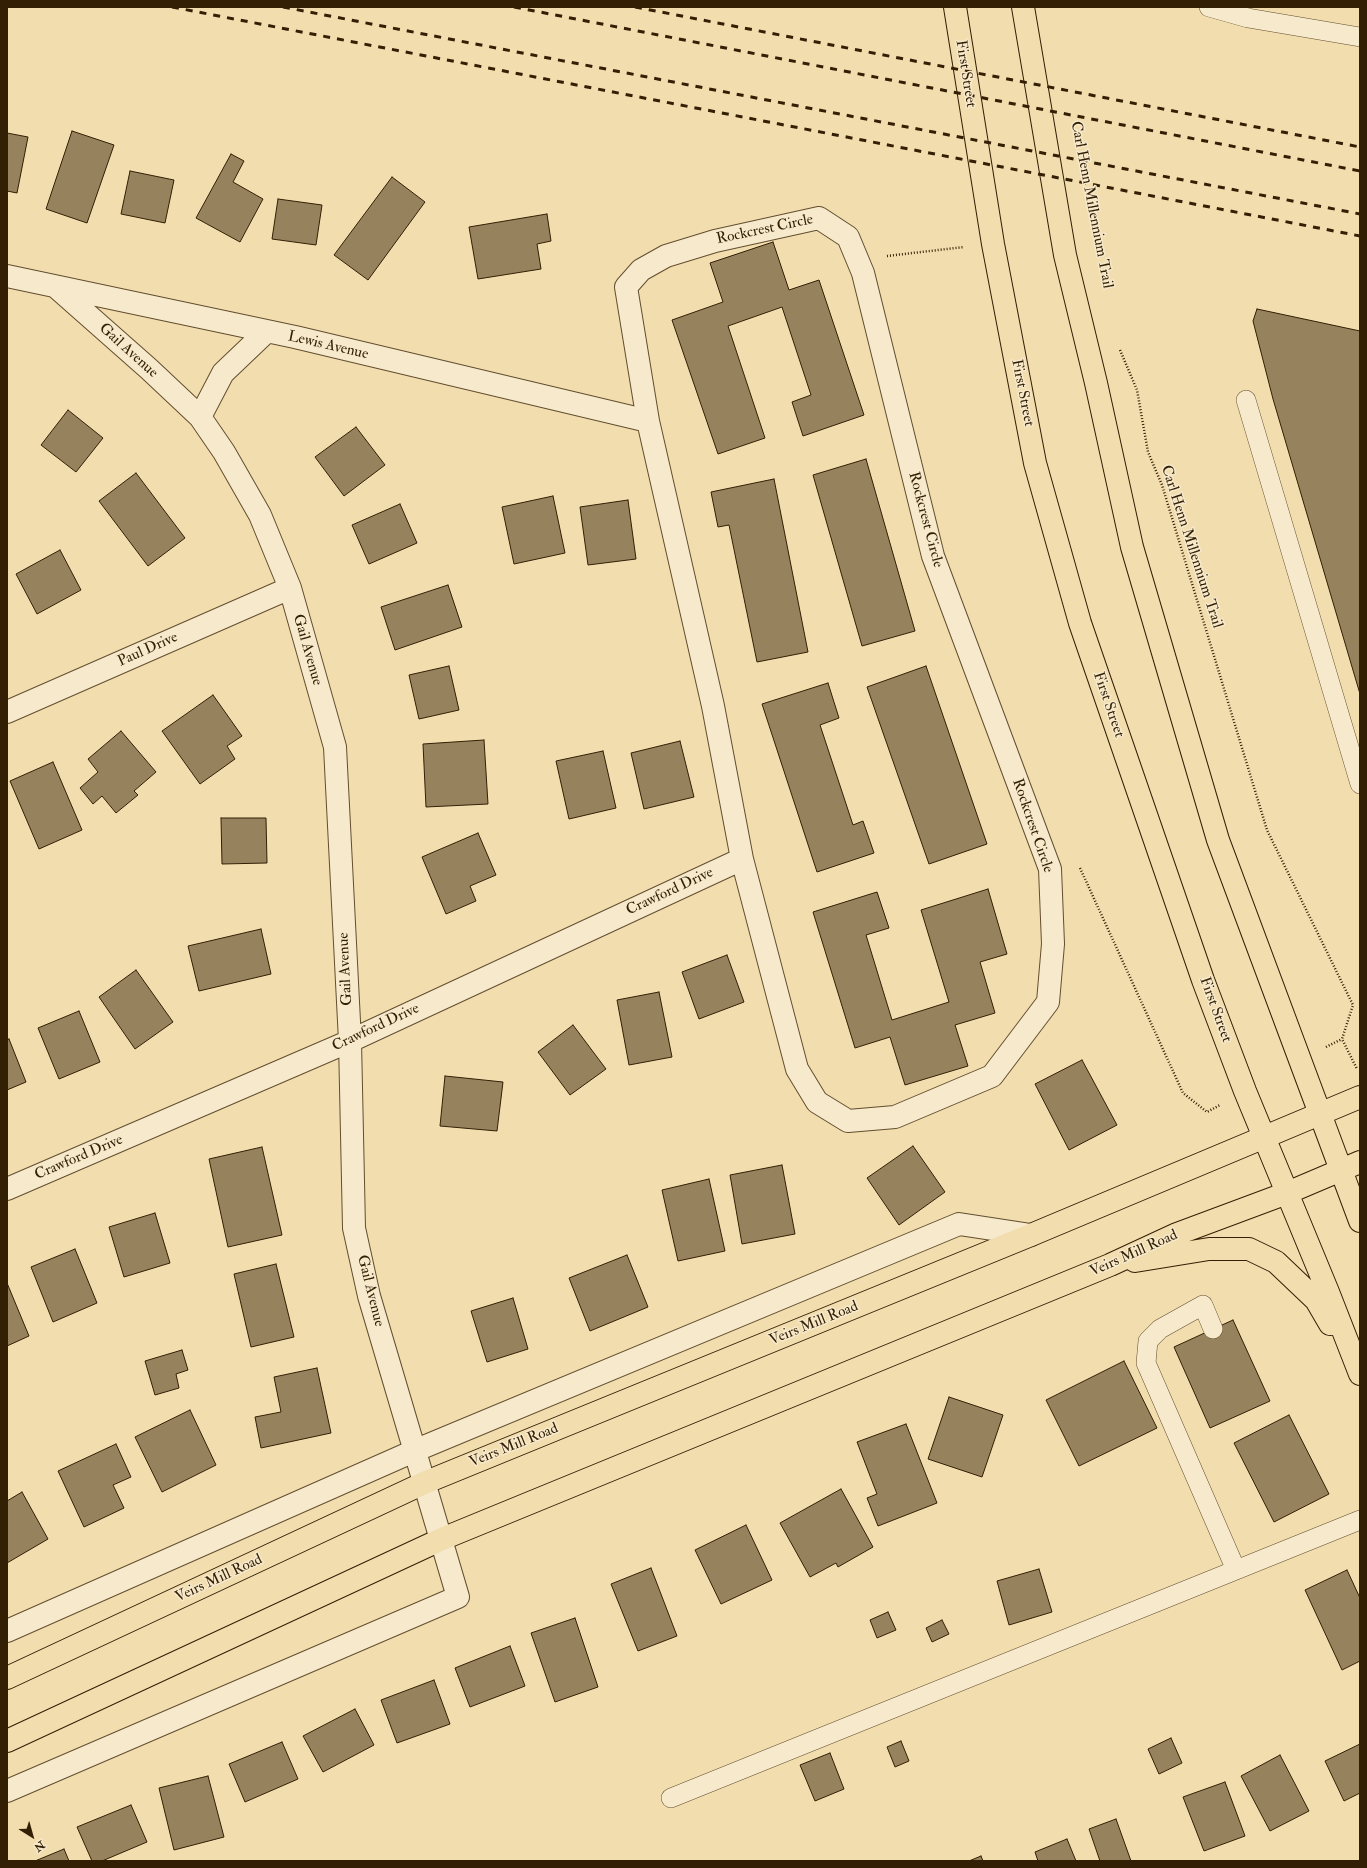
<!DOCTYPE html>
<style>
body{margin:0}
#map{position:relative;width:1367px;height:1868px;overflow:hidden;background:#f2ddaf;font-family:"IM FELL Double Pica",serif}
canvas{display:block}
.frame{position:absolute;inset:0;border:8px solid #321f04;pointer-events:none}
.north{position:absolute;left:12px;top:1816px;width:40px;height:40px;-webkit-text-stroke:3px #f7e9cb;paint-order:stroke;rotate:143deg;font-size:11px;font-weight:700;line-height:16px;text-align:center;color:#321f04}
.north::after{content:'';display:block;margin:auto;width:14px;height:18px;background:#321f04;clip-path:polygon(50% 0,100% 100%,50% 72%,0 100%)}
</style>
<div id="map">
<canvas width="1367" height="1868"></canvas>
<div class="frame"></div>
<div class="north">N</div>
</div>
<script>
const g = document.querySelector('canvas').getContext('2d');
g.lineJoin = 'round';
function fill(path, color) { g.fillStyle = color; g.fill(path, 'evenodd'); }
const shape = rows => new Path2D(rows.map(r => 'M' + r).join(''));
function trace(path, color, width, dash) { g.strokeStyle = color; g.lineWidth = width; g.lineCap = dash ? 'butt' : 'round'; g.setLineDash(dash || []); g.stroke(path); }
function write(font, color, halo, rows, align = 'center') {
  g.font = font + ' "IM FELL Double Pica",serif'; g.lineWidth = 3; g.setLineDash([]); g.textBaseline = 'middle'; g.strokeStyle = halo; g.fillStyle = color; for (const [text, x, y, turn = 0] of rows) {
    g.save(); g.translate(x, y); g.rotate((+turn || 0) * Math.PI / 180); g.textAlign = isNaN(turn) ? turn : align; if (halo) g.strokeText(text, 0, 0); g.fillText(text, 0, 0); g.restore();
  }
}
const building = shape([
 [72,131,114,145,87,223,46,209,72,131],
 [7,133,28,137,17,193,7,191,7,133],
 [231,154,244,161,233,182,263,199,240,242,196,218,231,154],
 [130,171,174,180,165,223,121,214,130,171],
 [392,177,425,202,368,280,334,255,392,177],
 [278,199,322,205,316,245,272,239,278,199],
 [547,214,551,241,537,244,541,269,478,279,469,227,547,214],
 [773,242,789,290,819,280,864,415,803,436,792,402,811,395,782,307,728,326,765,438,718,454,672,320,723,302,710,263,773,242],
 [1257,309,1360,331,1360,694,1273,399,1253,321,1257,309],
 [68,410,103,438,76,472,41,445,68,410],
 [356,427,385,465,344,496,315,457,356,427],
 [866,459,915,631,862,646,813,475,866,459],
 [136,473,185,538,148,566,99,501,136,473],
 [774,479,808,652,757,662,729,525,718,527,711,492,774,479],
 [553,496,565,553,514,564,502,507,553,496],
 [628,500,636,559,588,565,580,507,628,500],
 [400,504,417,543,369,564,352,525,400,504],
 [60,550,81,590,37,614,16,574,60,550],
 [448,585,462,627,395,650,381,607,448,585],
 [449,666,459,710,419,719,409,675,449,666],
 [926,666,987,844,929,864,867,687,926,666],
 [828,683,839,718,820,725,853,825,863,821,874,853,817,872,762,704,828,683],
 [213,695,242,736,227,746,235,759,200,784,162,731,213,695],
 [121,731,156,772,134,791,138,795,116,813,102,796,93,804,80,788,98,772,88,759,121,731],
 [484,740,488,804,426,807,423,744,484,740],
 [680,741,694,797,644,809,631,753,680,741],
 [603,751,616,808,569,819,556,761,603,751],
 [53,762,82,830,39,849,10,781,53,762],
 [221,818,266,818,267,863,222,864,221,818],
 [478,833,496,875,470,886,476,901,446,914,422,857,478,833],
 [988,889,1007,954,980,962,995,1013,955,1025,968,1066,905,1085,890,1037,855,1048,813,912,877,892,889,928,866,935,892,1020,949,1002,921,910,988,889],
 [261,929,271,974,199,991,188,946,261,929],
 [727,955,744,1002,699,1019,682,972,727,955],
 [136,970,173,1022,135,1049,99,997,136,970],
 [659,992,672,1057,629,1065,617,1000,659,992],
 [79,1011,100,1062,59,1079,38,1028,79,1011],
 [573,1025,606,1069,570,1095,538,1052,573,1025],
 [9,1039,26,1082,7,1090,7,1040,9,1039],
 [1082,1060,1117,1125,1069,1150,1035,1084,1082,1060],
 [445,1076,503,1082,497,1131,440,1126,445,1076],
 [913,1146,945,1192,899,1225,867,1178,913,1146],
 [262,1147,282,1235,228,1247,209,1159,262,1147],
 [782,1165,795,1234,742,1244,730,1175,782,1165],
 [709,1179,725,1251,678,1261,662,1190,709,1179],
 [155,1213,170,1263,124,1277,109,1227,155,1213],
 [75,1249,97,1303,53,1322,31,1267,75,1249],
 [627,1255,648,1307,590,1331,569,1278,627,1255],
 [276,1264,294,1337,251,1347,234,1274,276,1264],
 [7,1283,29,1336,7,1346,7,1283],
 [513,1298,528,1349,487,1362,471,1311,513,1298],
 [1233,1320,1270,1401,1210,1428,1174,1347,1233,1320],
 [182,1350,188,1370,176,1374,179,1388,155,1395,145,1361,182,1350],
 [1124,1361,1157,1428,1079,1466,1046,1400,1124,1361],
 [317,1368,331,1433,261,1448,255,1417,281,1412,274,1377,317,1368],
 [949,1397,1003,1415,982,1477,928,1459,949,1397],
 [190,1410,216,1465,162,1492,135,1437,190,1410],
 [1289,1415,1329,1494,1274,1522,1234,1443,1289,1415],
 [906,1424,937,1503,878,1526,867,1498,877,1494,857,1442,906,1424],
 [116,1444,131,1477,113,1485,124,1508,84,1527,58,1471,116,1444],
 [841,1489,873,1547,838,1567,836,1563,810,1577,780,1523,841,1489],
 [22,1492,48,1539,7,1563,7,1501,22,1492],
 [746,1525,772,1580,721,1604,695,1550,746,1525],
 [651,1568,677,1636,638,1651,611,1584,651,1568],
 [1039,1569,1052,1612,1009,1625,997,1581,1039,1569],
 [1347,1570,1360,1598,1360,1661,1342,1670,1305,1590,1347,1570],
 [888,1612,896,1630,877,1638,870,1620,888,1612],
 [575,1618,598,1687,555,1702,531,1633,575,1618],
 [942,1620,949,1634,932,1642,926,1628,942,1620],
 [510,1646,525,1686,470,1707,455,1668,510,1646],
 [434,1680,450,1724,397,1743,381,1700,434,1680],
 [355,1709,374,1745,323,1772,303,1736,355,1709],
 [1171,1738,1182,1763,1159,1774,1148,1749,1171,1738],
 [901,1741,909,1761,895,1767,887,1747,901,1741],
 [282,1742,298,1779,245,1802,229,1764,282,1742],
 [1360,1744,1360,1793,1344,1801,1325,1761,1360,1744],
 [830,1753,844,1789,815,1801,800,1765,830,1753],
 [1280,1755,1309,1811,1270,1831,1241,1776,1280,1755],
 [208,1776,224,1837,174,1850,159,1788,208,1776],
 [1225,1782,1245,1836,1204,1851,1183,1797,1225,1782],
 [131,1805,147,1842,102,1861,92,1861,77,1827,131,1805],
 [1116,1819,1131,1861,1100,1861,1089,1829,1116,1819],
 [1067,1839,1076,1861,1038,1861,1035,1852,1067,1839],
 [64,1849,69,1861,35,1861,64,1849],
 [981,1856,983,1861,969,1861,981,1856]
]);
fill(building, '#96825d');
trace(building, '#321f04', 1);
const lane = shape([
 [1209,7,1248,18,1360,37],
 [1246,400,1360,784],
 [1213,1329,1203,1305,1160,1329,1148,1341,1146,1363,1236,1570],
 [671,1798,1360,1520]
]);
const street = shape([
 [819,218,848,237,863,273,933,556,1050,869,1053,944,1048,1002,992,1076,895,1117,848,1121,817,1102,797,1069,742,859,713,706,648,421,626,287,641,270,666,256,715,241,819,218],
 [7,276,295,337,648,421],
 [200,417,223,373,266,332],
 [7,712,290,588],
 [7,1189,350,1041,742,859],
 [7,1631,414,1451,959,1224,1031,1235],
 [7,1791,458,1597,369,1296,354,1228,350,1041,335,747,290,588,260,515,224,452,200,417,149,369,55,286]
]);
const primary = shape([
 [955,7,993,244,1035,463,1080,623,1203,980,1245,1091,1328,1292,1360,1374],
 [1023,7,1065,255,1096,383,1132,547,1218,840,1360,1221],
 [1135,1261,1209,1249,1249,1249,1276,1262,1316,1300,1330,1324],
 [7,1678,424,1483,1031,1235,1360,1097],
 [7,1741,442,1539,1110,1265,1177,1234,1287,1193,1360,1162]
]);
trace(lane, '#624e2f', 20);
trace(street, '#624e2f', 24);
trace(primary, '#321f04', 24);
trace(shape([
 [887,256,964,247],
 [1120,350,1137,390,1148,452,1162,485,1267,830,1353,1005,1342,1039,1357,1069],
 [1080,868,1183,1093,1207,1112,1220,1105],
 [1326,1047,1342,1039]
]), '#321f04', 2.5, [1, 2]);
trace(lane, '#f7e9cb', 19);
trace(street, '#f7e9cb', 22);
trace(primary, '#f2ddaf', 22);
trace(shape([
 [172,7,1360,236],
 [283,7,1360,214],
 [514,7,1360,171],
 [635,7,1360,147]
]), '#321f04', 3, [7, 7]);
write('15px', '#321f04', '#f7e9cb', [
 ["First Street",965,74,81],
 ["Carl Henn Millennium Trail",1091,205,79],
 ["Rockcrest Circle",765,230,-12],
 ["Lewis Avenue",328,346,13],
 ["Gail Avenue",128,351,42],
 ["First Street",1022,393,79],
 ["Rockcrest Circle",925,520,75],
 ["Carl Henn Millennium Trail",1191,547,72],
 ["Paul Drive",148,650,-24],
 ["Gail Avenue",307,650,74],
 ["First Street",1108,705,71],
 ["Rockcrest Circle",1032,826,71],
 ["Crawford Drive",670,892,-25],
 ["Gail Avenue",346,969,-93],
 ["First Street",1215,1010,70],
 ["Crawford Drive",376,1028,-25],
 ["Crawford Drive",79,1158,-23],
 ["Veirs Mill Road",1134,1254,-24],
 ["Gail Avenue",370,1291,76],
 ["Veirs Mill Road",814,1324,-22],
 ["Veirs Mill Road",514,1446,-22],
 ["Veirs Mill Road",219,1579,-25]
]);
</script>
